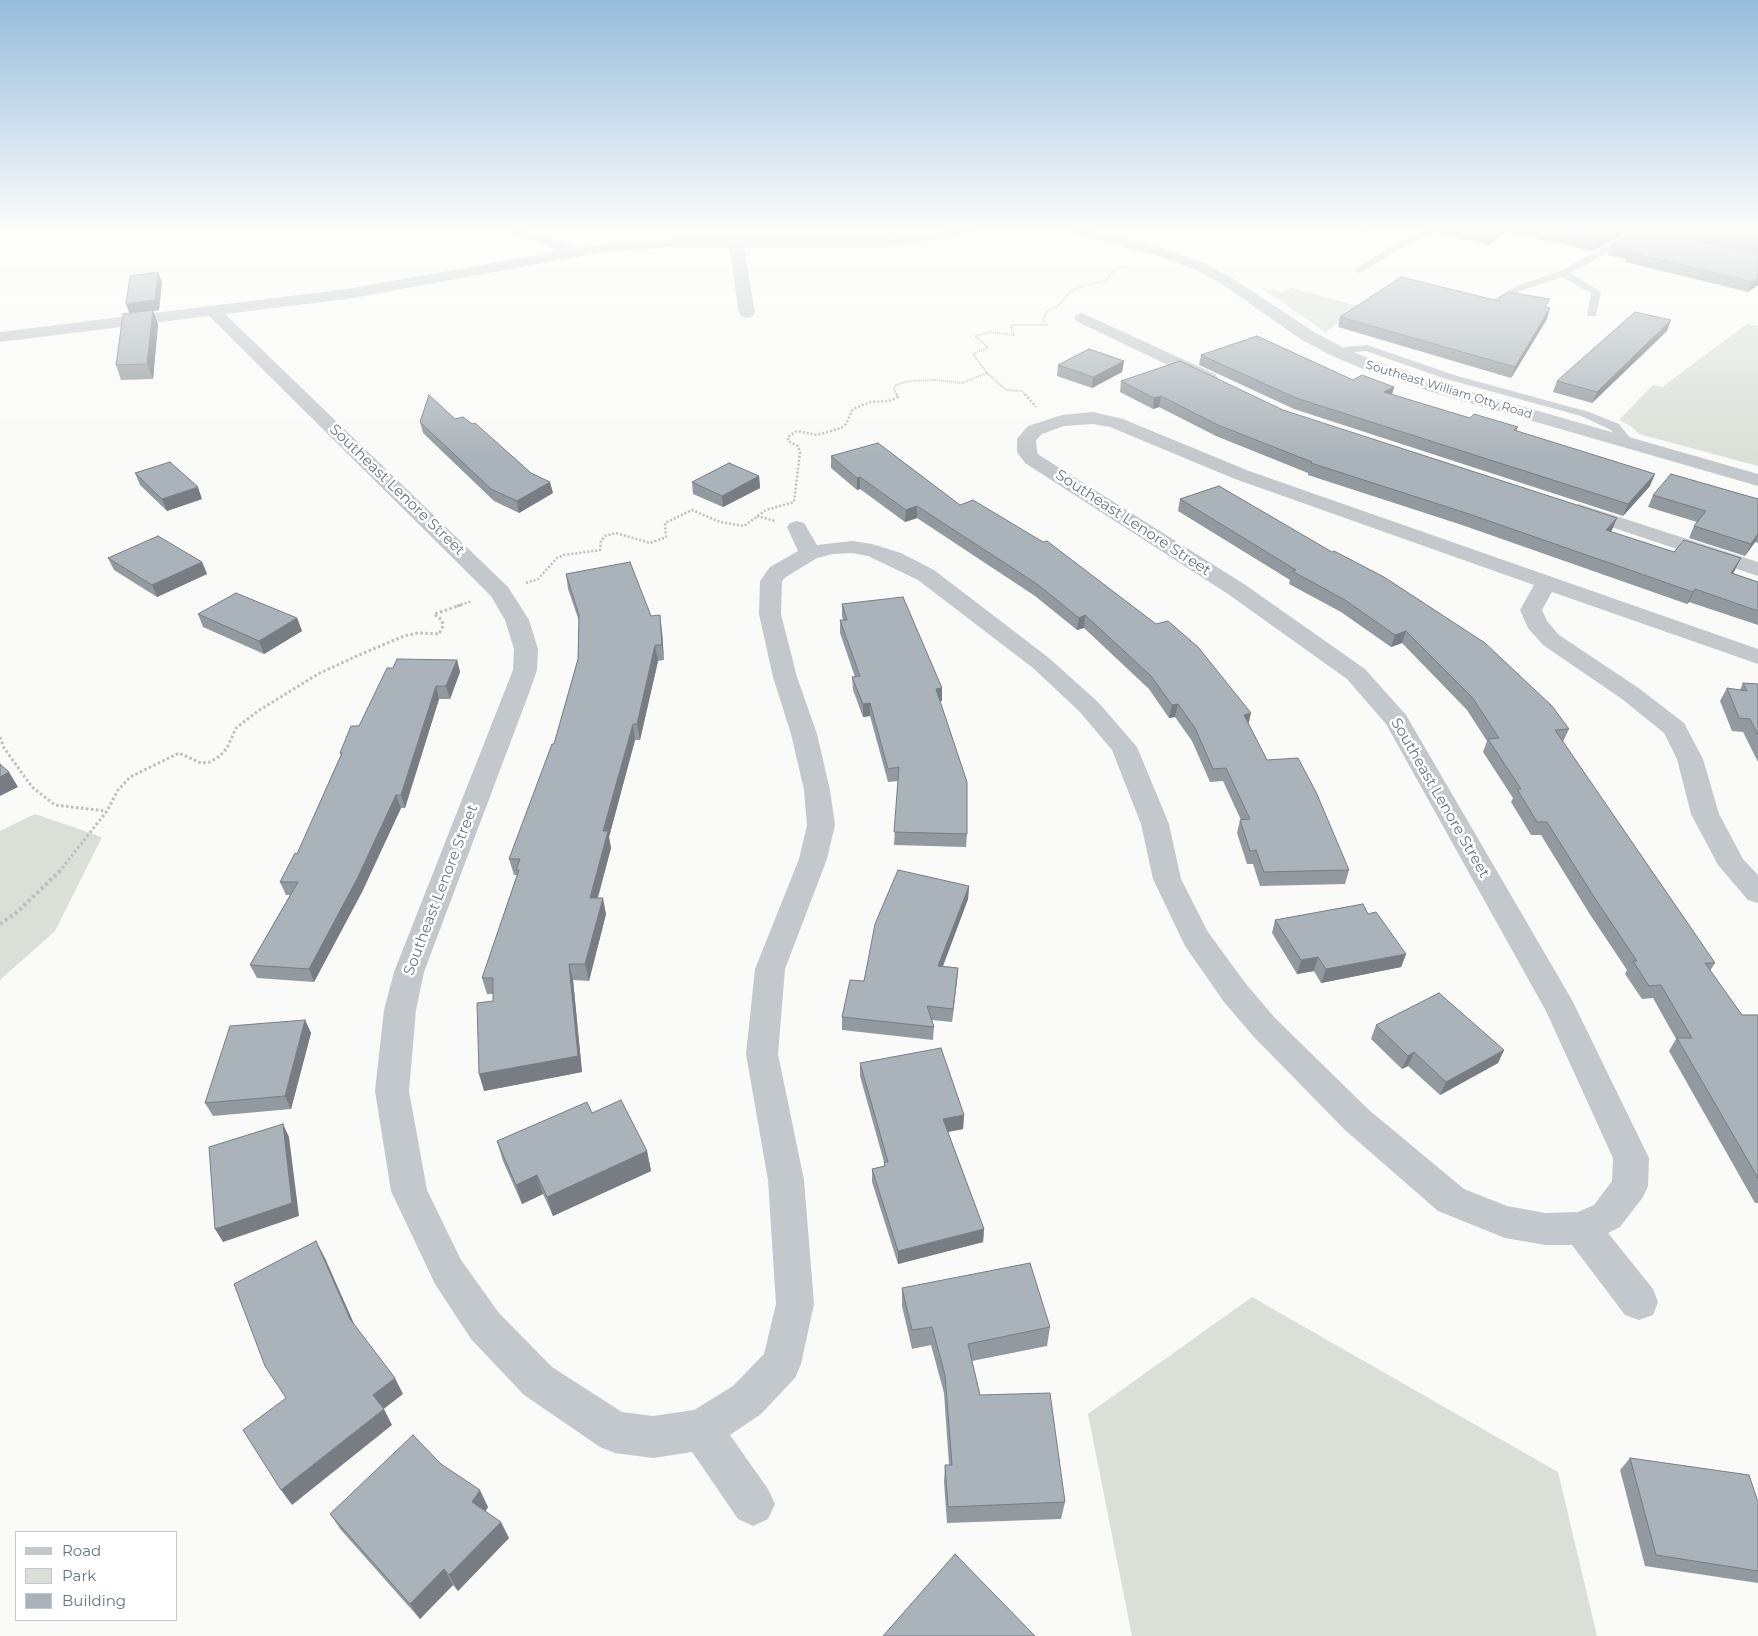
<!DOCTYPE html>
<style>
body{margin:0}
#map{position:relative;width:1758px;height:1636px;overflow:hidden;background:#fafaf8;font-family:Montserrat,sans-serif}
canvas{display:block}
.legend{position:absolute;left:15px;top:1531px;width:162px;height:90px;box-sizing:border-box;background:#fff;border:1px solid #c1c8cd;margin:0;padding:6px 9px;list-style:none;font-size:15px;color:#657683}
.legend li{display:flex;align-items:center;gap:10px;height:25px}
.legend b{width:25px;border:1px solid #c1c8cd}
</style>
<div id="map">
<canvas width="1758" height="1636"></canvas>
<ul class="legend">
<li><b style="height:6px;background:#c3c8cc"></b>Road</li>
<li><b style="height:14px;background:#dadfd7"></b>Park</li>
<li><b style="height:14px;background:#aab3b9"></b>Building</li>
</ul>
</div>
<script>
const g = document.querySelector('canvas').getContext('2d');
g.lineJoin = 'round';
function fill(path, color) { g.fillStyle = color; g.fill(path, 'evenodd'); }
const shape = rows => new Path2D(rows.map(r => 'M' + r).join(''));
function trace(path, color, width, dash) { g.strokeStyle = color; g.lineWidth = width; g.lineCap = dash ? 'butt' : 'round'; g.setLineDash(dash || []); g.stroke(path); }
function write(font, color, halo, rows, align = 'center') {
  g.font = font + ' Montserrat,sans-serif'; g.lineWidth = 5; g.setLineDash([]); g.textBaseline = 'middle'; g.strokeStyle = halo; g.fillStyle = color; for (const [text, x, y, turn = 0] of rows) {
    g.save(); g.translate(x, y); g.rotate((+turn || 0) * Math.PI / 180); g.textAlign = isNaN(turn) ? turn : align; if (halo) g.strokeText(text, 0, 0); g.fillText(text, 0, 0); g.restore();
  }
}
fill(shape([
 [1260,287,1282,292,1292,288,1362,307,1325,332],
 [1747,324,1758,326,1758,466,1639,434,1632,427,1619,420,1653,385,1662,387],
 [35,814,102,837,55,931,0,980,0,831],
 [1252,1297,1558,1472,1597,1636,1132,1636,1088,1414]
]), '#dadfd7');
trace(shape([
 [1047,325,1043,320,1046,312,1059,305,1070,292,1080,287,1105,281,1117,268,1128,267],
 [987,373,1006,390,1022,391,1026,396],
 [897,396,894,389,896,385,909,381,936,380,962,383,987,373,973,354,988,348,975,336,990,332,1014,335,1011,326,1013,325,1048,325]
]), '#bbbfc2', 2, [1, 1]);
trace(shape([
 [1025,394,1036,407],
 [757,516,775,521],
 [526,583,538,579,557,558,564,555,600,550,601,541,605,536,616,533,650,543,666,537,665,523,692,510,720,522,744,526,766,510,794,502,800,452,798,446,788,441,788,437,797,431,817,435,841,428,846,424,853,409,870,402,889,401,898,397,897,394],
 [457,606,472,601]
]), '#bbbfc2', 2.5, [2, 2]);
trace(shape([
 [0,737,4,748,32,787,55,805,106,811],
 [59,872,107,811,118,790,130,777,179,753,201,763,210,762,220,756,227,748,236,728,258,711,318,674,359,655,404,636,418,633,439,634,443,626,442,620,434,614,461,605]
]), '#bbbfc2', 3, [2.5, 2.5]);
trace(shape([
 [0,924,16,913,60,871]
]), '#bbbfc2', 4, [3, 3]);
fill(shape([
 [1428,229,1440,229,1399,249,1362,272,1359,273,1354,270,1393,245,1428,229],
 [1629,234,1634,237,1632,239,1570,273,1601,292,1596,316,1588,316,1587,314,1591,293,1562,277,1523,290,1493,307,1489,308,1484,305,1517,286,1560,271,1629,234],
 [1367,345,1454,375,1589,412,1619,424,1634,443,1628,447,1624,446,1611,430,1581,416,1446,379,1366,351,1336,354,1331,351,1336,348,1367,345]
]), '#c3c8cc');
fill(shape([
 [506,229,526,229,578,248,604,244,671,239,884,239,914,236,948,229,977,229,970,233,914,244,884,247,744,247,755,313,753,316,747,318,741,316,739,313,729,247,671,247,604,252,347,299,225,314,508,587,529,620,538,649,537,670,529,693,424,972,416,1010,409,1091,427,1190,461,1260,499,1313,552,1367,622,1412,653,1416,694,1410,733,1386,764,1354,776,1304,768,1180,746,1054,755,969,799,859,807,825,804,790,791,734,773,677,759,614,760,581,770,567,798,551,787,527,790,523,797,521,804,523,817,545,852,541,872,544,901,553,934,570,1049,658,1098,702,1137,747,1169,824,1181,879,1208,932,1246,984,1275,1018,1369,1110,1464,1189,1507,1206,1545,1213,1578,1212,1594,1205,1612,1181,1613,1158,1546,1011,1386,724,1347,679,1228,594,1025,463,1017,452,1017,439,1028,426,1062,415,1093,412,1123,419,1249,471,1758,649,1758,664,1552,592,1542,610,1547,621,1559,635,1640,689,1684,723,1703,759,1719,814,1743,859,1758,875,1758,903,1748,900,1718,865,1691,814,1677,759,1664,733,1622,699,1543,645,1528,628,1520,610,1534,585,1235,479,1110,427,1093,424,1064,426,1042,434,1036,440,1037,452,1039,455,1244,584,1365,669,1406,715,1572,1000,1649,1158,1648,1186,1643,1197,1620,1227,1608,1233,1653,1289,1658,1302,1653,1315,1639,1320,1625,1315,1572,1245,1545,1245,1505,1238,1438,1211,1345,1130,1253,1036,1224,1002,1185,946,1153,879,1141,824,1112,750,1080,712,1033,668,918,580,868,556,852,553,833,554,817,558,786,577,782,581,781,614,797,677,817,734,830,790,835,825,827,859,785,969,778,1054,804,1180,814,1304,801,1364,795,1378,761,1414,730,1435,768,1489,775,1504,768,1519,753,1526,738,1519,692,1452,653,1458,615,1453,600,1447,524,1395,471,1339,435,1284,391,1191,375,1091,384,1010,394,972,513,670,514,649,505,620,491,596,209,316,0,342,0,332,347,289,560,251,508,232,506,229],
 [1612,229,1639,229,1676,237,1678,240,1676,243,1671,244,1614,232,1612,229],
 [1082,313,1215,374,1218,378,1215,382,1209,383,1203,382,1076,321,1074,318,1076,315,1082,313],
 [1579,504,1758,562,1758,576,1572,514,1569,510,1572,506,1579,504]
]), '#c3c8cc');
fill(shape([
 [1067,229,1090,229,1171,251,1206,264,1232,278,1314,332,1342,347,1375,361,1444,384,1758,474,1758,486,1432,392,1363,369,1330,355,1302,340,1222,284,1196,270,1161,257,1069,232,1067,229]
]), '#c3c8cc');
fill(shape([
 [1358,229,1378,229,1365,232],
 [1438,229,1624,229,1622,236,1592,251,1507,232,1488,245,1437,233],
 [1647,229,1758,229,1758,285,1748,292,1625,262,1626,259,1607,255,1611,245,1745,252],
 [162,282,159,310,153,311,158,324,153,379,121,380,116,365,130,313],
 [1499,301,1547,308,1547,319,1511,378,1338,327,1340,317],
 [1667,331,1592,403,1553,392,1557,381],
 [1201,355,1353,380,1392,395,1470,418,1518,427,1516,431,1650,486,1623,516,1294,409,1199,365],
 [1124,361,1122,372,1092,388,1057,376,1058,365],
 [1121,381,1283,410,1612,530,1610,532,1674,552,1735,570,1733,573,1758,582,1758,625,1689,602,1687,604,1462,525,1308,475,1308,473,1216,436,1159,407,1153,409,1120,392],
 [455,419,553,493,519,513,494,501,423,433,420,422],
 [878,443,1249,725,1267,760,1349,870,1345,884,1260,886,1253,864,1247,864,1237,833,1240,820,1241,820,1223,781,1210,782,1192,741,1175,717,1169,718,1149,689,1084,628,1077,630,1035,596,917,518,905,522,860,489,857,490,831,468,831,456],
 [135,473,202,499,167,511,140,485],
 [759,476,760,488,723,507,693,494,692,482],
 [1219,486,1569,729,1563,742,1715,963,1710,971,1742,1015,1758,1015,1758,1203,1755,1203,1669,1051,1676,1039,1653,998,1642,999,1625,974,1627,970,1589,913,1541,835,1531,835,1511,802,1513,798,1483,752,1487,741,1467,710,1402,643,1391,647,1341,612,1289,584,1290,580,1178,511,1180,499],
 [1653,495,1758,499,1758,543,1755,542,1745,556,1689,538,1694,526,1697,522,1648,507],
 [108,558,202,562,207,574,157,597,114,570],
 [566,574,651,616,662,631,664,660,658,661,640,740,635,740,609,837,611,848,598,898,606,914,589,981,573,980,582,1072,484,1091,493,1001,493,994,487,994,482,978,517,875,514,875,509,859,554,744,578,659,579,621,568,589],
 [842,604,942,701,940,701,967,834,966,847,894,845,898,781,888,782,870,716,863,717,853,690,852,677,855,677,840,633,840,620,843,620,842,616],
 [198,614,297,618,302,631,264,654,203,627],
 [457,660,460,672,450,699,439,699,405,808,401,808,362,892,314,982,257,978,250,965,290,895,286,895,280,882,297,854,341,755,340,753,359,726,393,668],
 [1743,683,1758,684,1758,762,1743,732,1732,731,1720,701,1727,688,1740,690],
 [969,886,968,899,943,966,958,968,952,1022,932,1020,934,1027,933,1040,842,1030,842,1017,864,981],
 [1368,914,1406,954,1401,967,1321,983,1314,971,1297,974,1272,933,1275,920],
 [305,1020,311,1033,291,1109,213,1116,205,1103],
 [1376,1025,1504,1050,1498,1063,1440,1095,1408,1066,1402,1069,1371,1039],
 [860,1063,964,1115,963,1129,948,1132,984,1229,983,1242,898,1264,872,1182,872,1169,884,1166,884,1162,860,1076],
 [592,1113,647,1151,651,1171,553,1216,543,1194,522,1204,503,1161,497,1141],
 [902,1288,1050,1327,1047,1346,972,1361,980,1395,1065,1502,1061,1519,947,1523,944,1482,945,1465,949,1465,944,1393,931,1345,912,1349,902,1306],
 [1630,1458,1758,1502,1758,1583,1645,1566,1620,1470],
 [441,1464,488,1507,486,1511,509,1538,458,1591,453,1585,420,1619,341,1530,330,1514]
]), '#929a9f');
fill(shape([
 [1366,229,1378,229,1365,232],
 [1500,229,1508,229,1507,232,1488,245,1491,235],
 [1620,229,1624,229,1622,236,1592,251,1596,242],
 [158,272,162,282,159,310,153,311,158,324,153,379,126,304],
 [1758,278,1758,285,1748,292,1753,282],
 [1550,308,1547,319,1511,378,1515,367],
 [1671,320,1667,331,1592,403,1597,392],
 [1124,361,1122,372,1092,388,1093,377],
 [1394,387,1391,399,1384,392],
 [1161,396,1159,407,1153,409,1154,398],
 [1655,474,1650,486,1623,516,1628,504],
 [759,476,760,488,723,507,722,496],
 [860,477,860,489,857,490,857,478],
 [550,482,553,493,519,513,517,501],
 [198,487,202,499,167,511,162,499],
 [917,506,917,518,905,522,906,510],
 [1617,518,1612,530,1601,542,1606,530],
 [1758,534,1758,536,1755,542,1745,556,1751,544],
 [1741,558,1735,570,1725,585,1731,573],
 [202,562,207,574,157,597,152,585],
 [1695,589,1689,602,1687,604,1693,592],
 [660,615,662,631,664,660,662,645],
 [1085,615,1084,628,1077,630,1079,618],
 [297,618,302,631,264,654,259,641],
 [1406,631,1402,643,1391,647,1395,635],
 [655,645,658,661,640,740,637,724],
 [457,660,460,672,450,699,446,686],
 [436,686,439,699,405,808,401,795],
 [942,688,942,701,935,702,936,689],
 [870,703,870,716,863,717,863,704],
 [1178,704,1175,717,1169,718,1172,705],
 [1251,713,1248,726,1244,715],
 [633,724,635,740,609,837,611,848,593,914,590,898,603,831],
 [9,772,18,787,0,796,0,777],
 [396,795,401,808,362,892,314,982,309,969],
 [969,886,968,899,938,979,938,966],
 [603,898,606,914,589,981,585,964],
 [1406,954,1401,967,1321,983,1326,969],
 [1318,957,1314,971,1297,974,1301,960],
 [569,964,573,980,582,1072,484,1091,479,1074],
 [958,968,957,981,952,1022,953,1009],
 [305,1020,311,1033,291,1109,285,1096],
 [1504,1050,1498,1063,1440,1095,1446,1082],
 [1414,1052,1408,1066,1402,1069,1408,1056],
 [964,1115,963,1129,942,1133,943,1119],
 [283,1124,289,1137,299,1216,223,1242,215,1229],
 [647,1151,651,1171,553,1216,547,1197],
 [537,1175,543,1194,522,1204,516,1185],
 [984,1229,983,1242,898,1264,898,1251],
 [316,1241,325,1258,359,1335,350,1319],
 [395,1378,403,1394,381,1411,373,1395],
 [384,1409,392,1425,292,1505,281,1490],
 [480,1490,488,1507,480,1518,472,1502],
 [501,1522,509,1538,458,1591,449,1575],
 [444,1569,453,1585,420,1619,410,1604]
]), '#777d82');
const building = shape([
 [1464,229,1500,229,1491,235,1464,229],
 [1539,229,1620,229,1596,242,1539,229],
 [1640,229,1758,254,1758,278,1753,282,1629,252,1632,250,1611,245,1640,229],
 [1692,229,1758,229,1758,244,1692,229],
 [158,272,155,300,126,304,130,276,158,272],
 [1401,277,1499,301,1500,297,1508,292,1550,299,1545,307,1550,308,1515,367,1340,317,1401,277],
 [153,310,147,364,116,365,123,314,153,310],
 [1635,312,1671,320,1597,392,1557,381,1635,312],
 [1257,336,1353,380,1362,375,1394,387,1384,392,1470,418,1474,414,1518,427,1514,430,1655,474,1628,504,1296,398,1201,355,1257,336],
 [1089,349,1124,361,1093,377,1058,365,1089,349],
 [1180,361,1283,410,1617,518,1606,530,1674,552,1684,540,1741,558,1731,573,1758,582,1758,611,1695,589,1693,592,1466,513,1311,463,1312,462,1218,425,1161,396,1154,398,1121,381,1180,361],
 [429,395,455,419,463,417,472,424,475,423,531,473,550,482,517,501,491,489,420,422,429,395],
 [878,443,960,505,973,500,1043,542,1047,541,1156,624,1168,621,1198,647,1251,713,1244,715,1267,760,1298,758,1316,792,1349,870,1264,872,1256,850,1250,851,1240,820,1250,819,1226,768,1213,769,1195,728,1178,704,1172,705,1151,676,1085,615,1079,618,1037,584,917,506,906,510,860,477,857,478,831,456,878,443],
 [170,462,198,487,162,499,135,473,170,462],
 [729,463,759,476,722,496,692,482,729,463],
 [1671,474,1758,499,1758,534,1751,544,1694,526,1706,511,1653,495,1671,474],
 [1219,486,1332,552,1334,551,1384,577,1485,643,1552,706,1569,729,1555,730,1715,963,1705,963,1742,1015,1758,1015,1758,1178,1677,1038,1692,1038,1661,985,1649,986,1633,961,1637,961,1596,900,1547,822,1537,822,1517,789,1521,789,1488,739,1499,738,1472,697,1406,631,1395,635,1345,600,1292,571,1296,570,1180,499,1219,486],
 [158,536,202,562,152,585,108,558,158,536],
 [630,562,651,616,660,615,662,645,655,645,637,724,633,724,603,831,608,831,590,898,603,898,585,964,569,964,578,1056,479,1074,477,1003,493,1001,493,978,482,978,519,870,516,870,520,859,509,859,552,744,554,744,578,659,579,615,566,574,630,562],
 [236,593,297,618,259,641,198,614,236,593],
 [903,597,942,688,936,689,967,782,967,834,894,832,899,767,888,769,870,703,863,704,852,677,860,676,840,620,847,620,842,604,903,597],
 [397,659,457,660,446,686,436,686,401,795,396,795,357,879,309,969,250,965,298,882,280,882,295,853,297,854,342,753,340,753,351,726,359,726,387,668,393,668,397,659],
 [1743,683,1758,684,1758,735,1750,719,1739,718,1727,688,1747,691,1743,683],
 [0,764,9,772,0,777,0,764],
 [898,870,969,886,938,966,958,968,953,1009,927,1006,934,1027,842,1017,850,980,864,981,875,924,898,870],
 [1363,904,1368,914,1376,912,1406,954,1326,969,1318,957,1301,960,1275,920,1363,904],
 [1439,993,1504,1050,1446,1082,1414,1052,1408,1056,1376,1025,1439,993],
 [305,1020,285,1096,205,1103,230,1026,305,1020],
 [941,1048,964,1115,943,1119,984,1229,898,1251,872,1169,885,1166,884,1162,888,1162,860,1063,941,1048],
 [621,1100,647,1151,547,1197,537,1175,516,1185,497,1141,587,1102,592,1113,621,1100],
 [283,1124,292,1203,215,1229,209,1147,283,1124],
 [316,1241,350,1319,395,1378,373,1395,384,1409,281,1490,243,1430,286,1398,265,1366,234,1284,316,1241],
 [1030,1263,1050,1327,968,1344,980,1395,1050,1393,1065,1502,948,1507,945,1465,952,1465,945,1375,932,1327,912,1330,902,1288,1030,1263],
 [413,1435,441,1464,480,1490,472,1502,501,1522,449,1575,444,1569,410,1604,330,1514,413,1435],
 [1630,1458,1749,1475,1758,1502,1758,1571,1656,1555,1630,1458],
 [955,1554,1035,1636,883,1636,955,1554]
]);
fill(building, '#aab3b9');
trace(building, '#777d82', 1);
const sky = g.createLinearGradient(0, 0, 0, 458);
sky.addColorStop(0, '#96bcdc');
sky.addColorStop(0.5, '#fdfdfc');
sky.addColorStop(1, '#fdfdfc00');
g.fillStyle = sky;
g.fillRect(0, 0, 1758, 458);
write('12px', '#657683', '#fff', [
 ["Southeast William Otty Road",1449,390,17]
]);
write('15px', '#657683', '#fff', [
 ["Southeast Lenore Street",397,490,44],
 ["Southeast Lenore Street",1133,523,33],
 ["Southeast Lenore Street",1440,798,60],
 ["Southeast Lenore Street",441,890,-69]
]);
</script>
